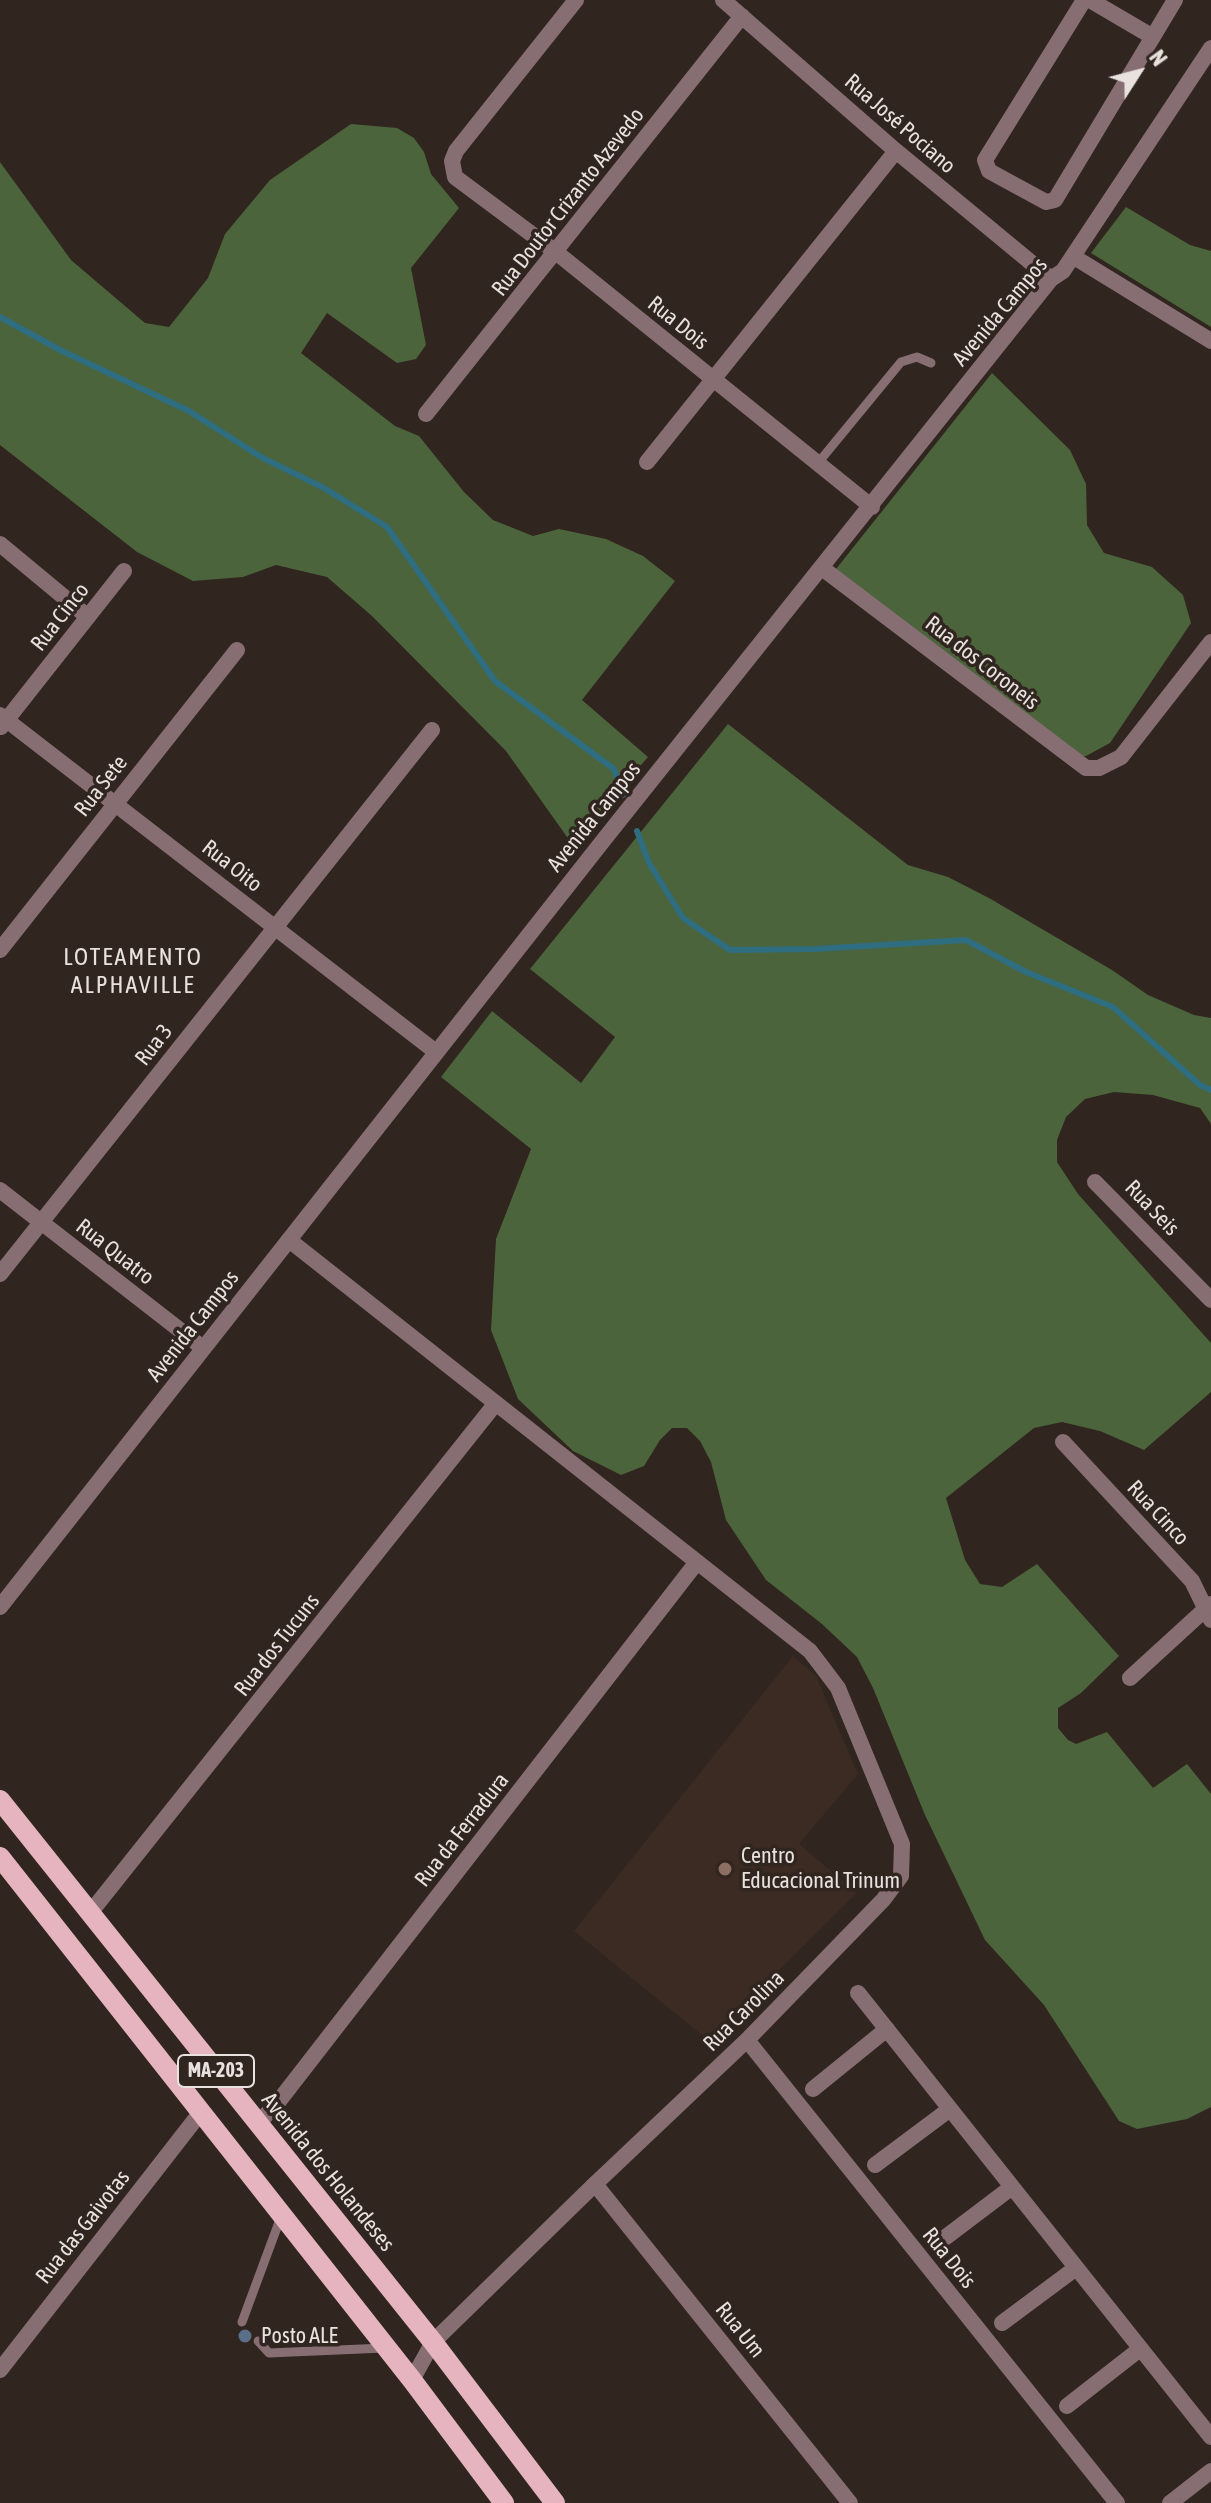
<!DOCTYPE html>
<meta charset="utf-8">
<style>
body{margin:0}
#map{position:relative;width:1211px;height:2503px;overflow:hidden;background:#30251f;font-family:"Asap Condensed",sans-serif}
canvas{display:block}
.north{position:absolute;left:1099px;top:32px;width:80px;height:80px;-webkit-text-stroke:6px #30251f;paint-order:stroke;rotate:54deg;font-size:22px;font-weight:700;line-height:32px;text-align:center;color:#e8e1dd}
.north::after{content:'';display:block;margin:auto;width:28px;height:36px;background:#e8e1dd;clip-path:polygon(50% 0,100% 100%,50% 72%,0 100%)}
</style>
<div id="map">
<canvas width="1211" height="2503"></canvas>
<div class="north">N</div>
</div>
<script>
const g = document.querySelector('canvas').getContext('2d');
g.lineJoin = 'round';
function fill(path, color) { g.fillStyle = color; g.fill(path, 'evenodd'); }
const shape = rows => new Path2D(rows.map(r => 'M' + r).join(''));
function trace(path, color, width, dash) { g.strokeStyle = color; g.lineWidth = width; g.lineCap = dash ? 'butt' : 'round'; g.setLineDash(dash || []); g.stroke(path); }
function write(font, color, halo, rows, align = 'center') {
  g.font = font + ' "Asap Condensed",sans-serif'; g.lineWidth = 7; g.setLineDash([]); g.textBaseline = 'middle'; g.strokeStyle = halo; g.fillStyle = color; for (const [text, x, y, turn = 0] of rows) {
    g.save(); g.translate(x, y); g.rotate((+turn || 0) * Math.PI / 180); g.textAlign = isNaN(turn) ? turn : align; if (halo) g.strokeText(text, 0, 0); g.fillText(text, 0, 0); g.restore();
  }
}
fill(shape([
 [793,1656,816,1676,858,1774,799,1844,857,1893,708,2040,574,1931]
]), '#3c2b22');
fill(shape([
 [351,124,397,128,414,138,424,152,431,174,459,208,411,268,426,345,416,359,397,363,327,313,301,353,395,426,419,436,464,492,493,520,533,536,559,529,606,539,643,556,675,581,582,700,648,757,572,844,506,751,372,616,327,577,276,565,243,577,193,581,137,552,0,445,0,162,71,260,145,323,169,327,208,278,225,234,270,180],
 [1126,207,1190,245,1211,251,1211,327,1091,253],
 [992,373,1070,450,1086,484,1087,525,1104,553,1152,567,1183,595,1191,623,1110,743,1086,756,1076,756,836,569],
 [728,724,908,865,948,877,989,898,1112,970,1148,995,1194,1015,1211,1018,1211,1124,1200,1108,1153,1095,1114,1092,1085,1099,1066,1117,1057,1140,1057,1162,1078,1194,1211,1343,1211,1392,1144,1450,1100,1431,1062,1422,1034,1428,946,1498,965,1560,980,1584,1002,1587,1037,1564,1119,1656,1081,1693,1058,1708,1058,1728,1068,1740,1076,1744,1107,1732,1153,1788,1187,1764,1211,1794,1211,2107,1187,2119,1137,2129,1119,2121,1044,2005,985,1940,925,1815,873,1688,857,1657,822,1624,766,1580,726,1520,711,1462,700,1441,687,1428,672,1428,660,1440,644,1466,621,1475,573,1451,518,1399,491,1330,496,1239,531,1149,441,1077,492,1011,581,1083,615,1037,530,969]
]), '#4c643b');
trace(shape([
 [0,317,60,350,189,411,261,457,324,488,387,527,495,681,614,769,623,795],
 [637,831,649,863,683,918,730,950,815,949,966,940,1026,972,1113,1007,1200,1085,1211,1090]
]), '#2f6d80', 6);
trace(shape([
 [818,463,901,362,917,357,931,363],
 [242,2322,282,2214],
 [258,2341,269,2353,384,2348]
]), '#866e73', 9);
trace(shape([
 [576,0,456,151,452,161,455,177,557,253,872,507],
 [723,0,896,151,1051,279],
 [1084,0,985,160,989,171,1046,202,1055,200,1175,0],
 [1090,0,1153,37],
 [1074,257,1211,341],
 [426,414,742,16],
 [647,462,896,151],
 [0,544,88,617],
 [822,568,1086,768,1099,768,1121,757,1211,642],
 [0,715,436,1052],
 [1,727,124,571],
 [0,950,237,650],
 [1095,1182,1211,1300],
 [0,1190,203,1348],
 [289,1240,810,1651,838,1688,902,1844,901,1876,883,1900,747,2040,595,2184],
 [0,1274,432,730],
 [1063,1442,1192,1581,1211,1620],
 [1130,1678,1211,1604],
 [90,1913,496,1403],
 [858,1993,1211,2437],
 [747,2040,1117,2503],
 [813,2089,887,2029],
 [258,2123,275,2106,697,1562],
 [875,2165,950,2109],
 [938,2243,1012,2187],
 [1002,2323,1076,2268],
 [0,2370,201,2112],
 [1067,2406,1140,2349]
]), '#866e73', 16);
trace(shape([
 [0,1607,606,837,1051,279,1063,271,1211,48],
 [412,2380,433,2342,595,2184,850,2503],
 [1170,2503,1211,2471]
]), '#866e73', 16);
trace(shape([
 [0,1800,433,2342,555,2503],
 [0,1857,412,2380,504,2503]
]), '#e6b4be', 20);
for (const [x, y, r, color] of [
 [725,1869,8,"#8d6e63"],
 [245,2336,8,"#5c6f8a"]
]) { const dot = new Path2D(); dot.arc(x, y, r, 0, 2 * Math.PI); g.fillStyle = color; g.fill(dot); trace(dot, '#30251f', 3); }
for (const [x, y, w] of [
 [216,2071,76]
]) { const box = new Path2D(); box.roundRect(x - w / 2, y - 16, w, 32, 6); g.fillStyle = '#30251f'; g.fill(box); trace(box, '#e8e1dd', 2); }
write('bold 20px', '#e8e1dd', null, [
 ["MA-203",216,2071]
]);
write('22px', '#e8e1dd', '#30251f', [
 ["Rua José Pociano",900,124,41],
 ["Rua Doutor Crizanto Azevedo",568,202,-52],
 ["Avenida Campos",1000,312,-50],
 ["Rua Dois",678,323,39],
 ["Rua Cinco",60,617,-52],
 ["Rua dos Coroneis",982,663,38],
 ["Rua Sete",101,786,-52],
 ["Avenida Campos",594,817,-51],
 ["Rua Oito",232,866,38],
 ["Rua 3",154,1045,-52],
 ["Rua Seis",1152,1208,46],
 ["Rua Quatro",115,1252,38],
 ["Avenida Campos",193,1326,-52],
 ["Rua Cinco",1158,1513,47],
 ["Rua dos Tucuns",277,1645,-52],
 ["Rua da Ferradura",462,1830,-52],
 ["Rua Carolina",744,2011,-45],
 ["Avenida dos Holandeses",328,2172,51],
 ["Rua das Gaivotas",83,2227,-52],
 ["Rua Dois",949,2258,51],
 ["Rua Um",740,2330,51]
]);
write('22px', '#e8e1dd', '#30251f', [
 ["Centro",741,1856],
 ["Educacional Trinum",741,1881],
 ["Posto ALE",261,2336]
], 'left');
g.letterSpacing = '2px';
write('24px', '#e8e1dd', '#30251f', [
 ["LOTEAMENTO",133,957],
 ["ALPHAVILLE",133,985]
]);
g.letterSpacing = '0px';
</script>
